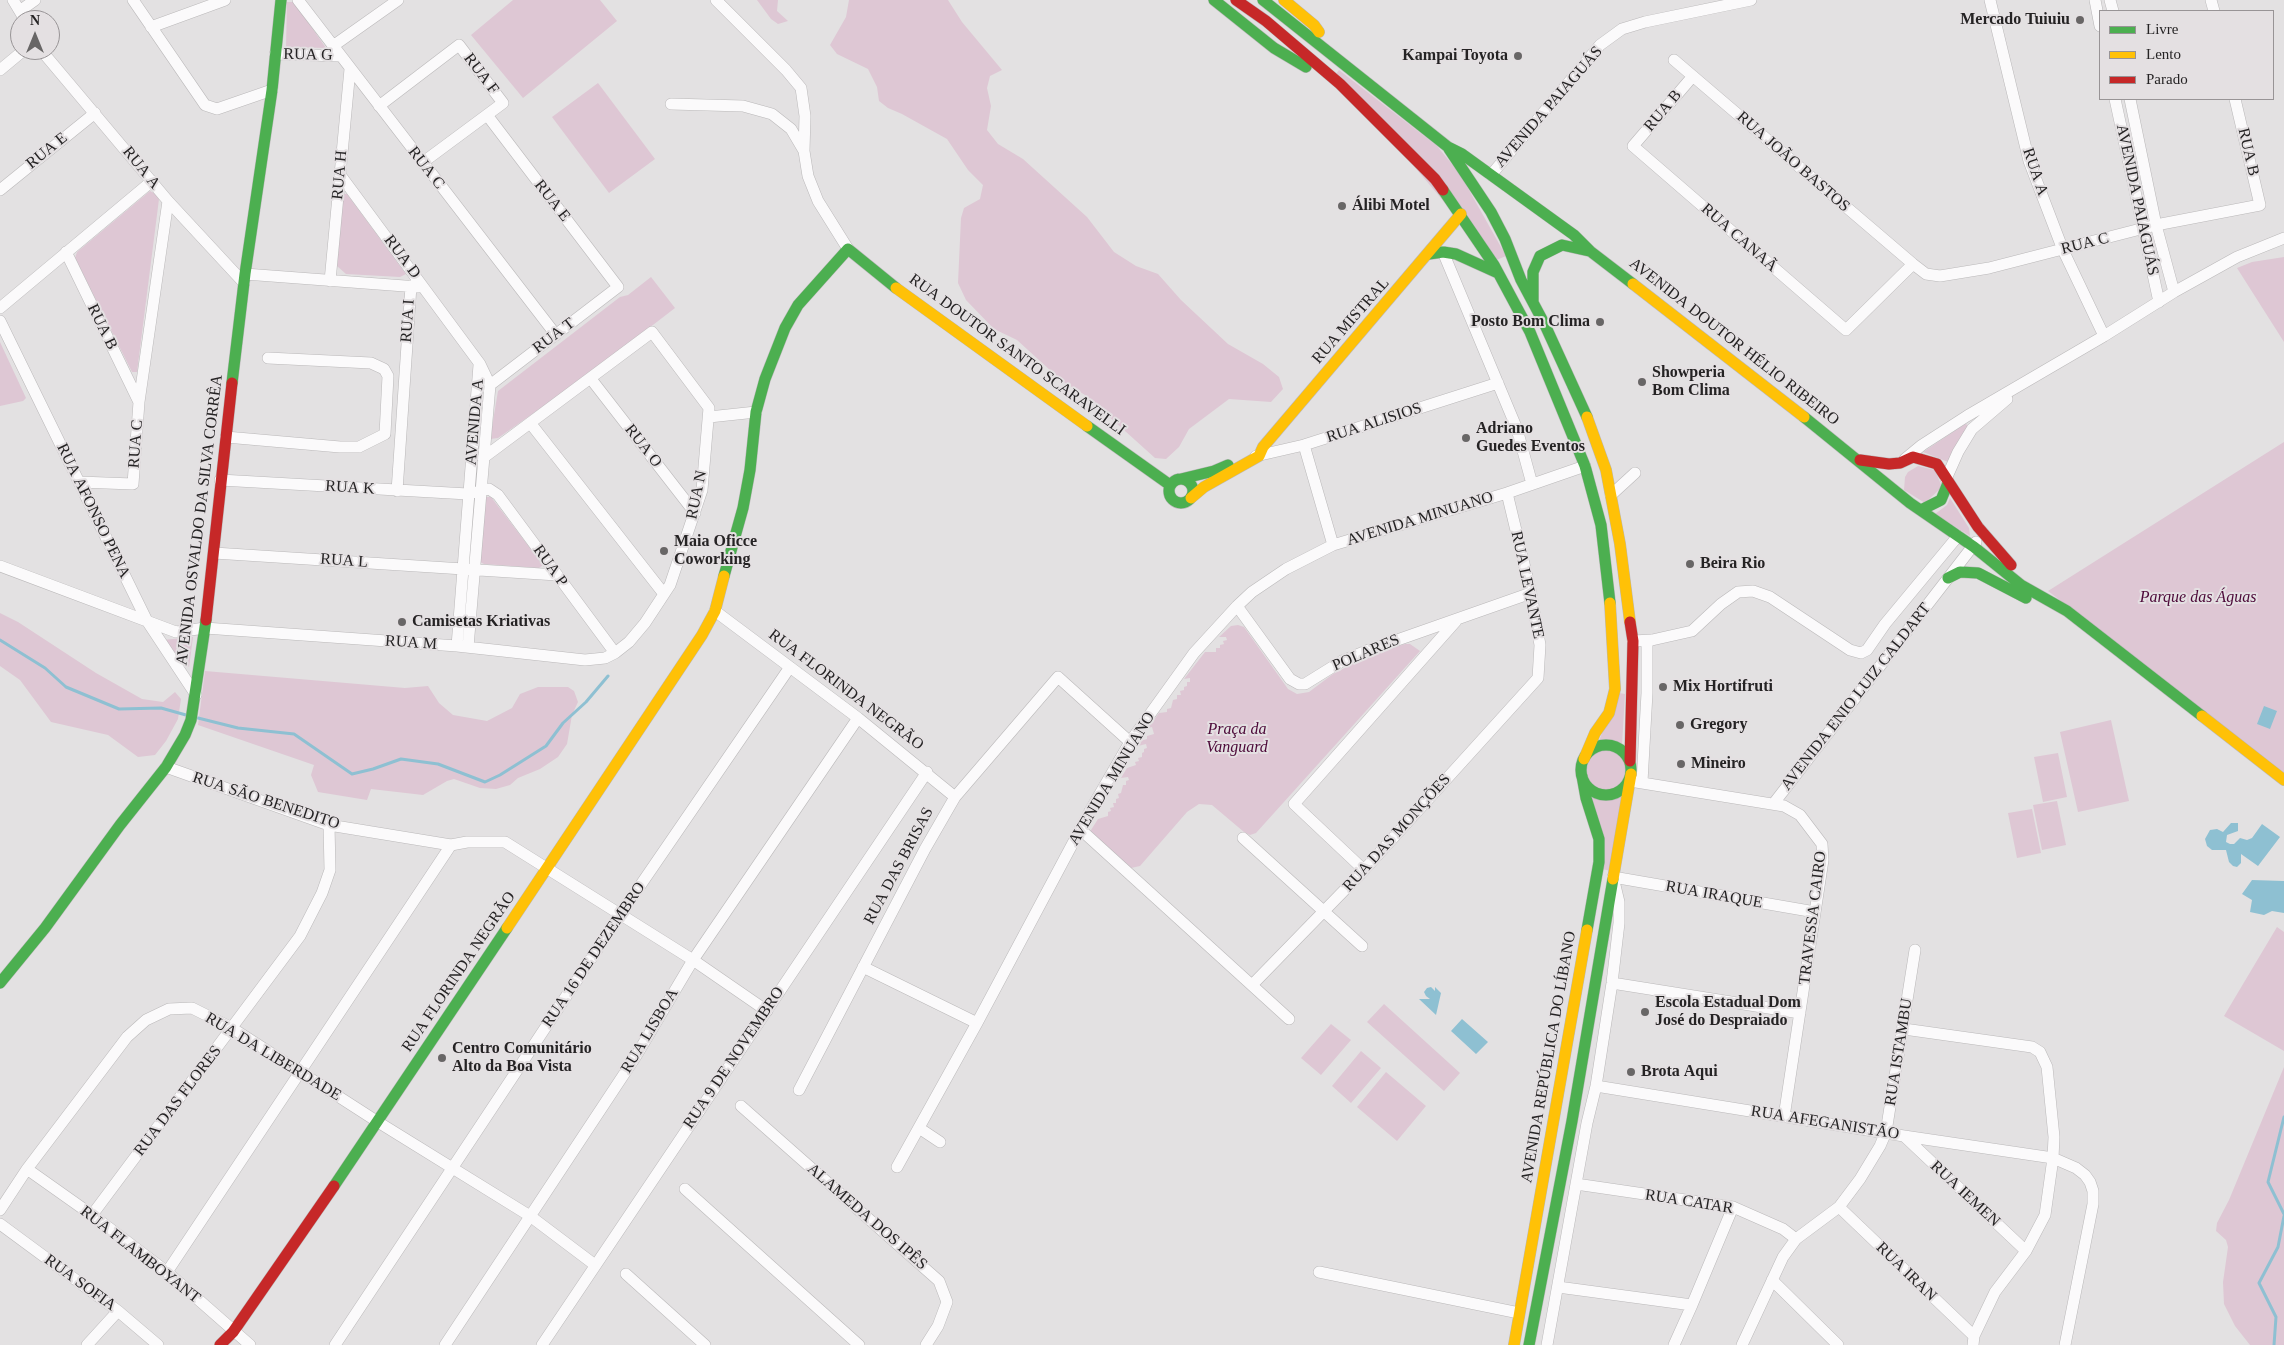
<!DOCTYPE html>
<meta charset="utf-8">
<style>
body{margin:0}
#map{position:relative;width:2284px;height:1345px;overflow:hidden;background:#e3e1e2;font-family:"Times New Roman",serif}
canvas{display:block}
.legend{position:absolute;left:2099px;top:10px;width:175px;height:90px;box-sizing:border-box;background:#e4e0e2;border:1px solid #989496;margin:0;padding:6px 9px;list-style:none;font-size:15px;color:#252324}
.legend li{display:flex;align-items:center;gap:10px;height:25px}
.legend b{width:25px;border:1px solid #989496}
.north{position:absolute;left:10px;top:10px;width:50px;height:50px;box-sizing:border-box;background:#e4e0e2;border:1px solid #989496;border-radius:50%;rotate:0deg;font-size:14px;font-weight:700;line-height:20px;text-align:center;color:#252324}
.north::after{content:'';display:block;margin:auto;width:18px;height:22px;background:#686666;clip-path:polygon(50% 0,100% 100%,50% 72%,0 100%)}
</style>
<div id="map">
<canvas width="2284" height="1345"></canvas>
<ul class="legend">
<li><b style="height:6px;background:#4caf50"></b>Livre</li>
<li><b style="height:6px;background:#ffc107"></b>Lento</li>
<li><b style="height:6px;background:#c62828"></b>Parado</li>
</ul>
<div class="north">N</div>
</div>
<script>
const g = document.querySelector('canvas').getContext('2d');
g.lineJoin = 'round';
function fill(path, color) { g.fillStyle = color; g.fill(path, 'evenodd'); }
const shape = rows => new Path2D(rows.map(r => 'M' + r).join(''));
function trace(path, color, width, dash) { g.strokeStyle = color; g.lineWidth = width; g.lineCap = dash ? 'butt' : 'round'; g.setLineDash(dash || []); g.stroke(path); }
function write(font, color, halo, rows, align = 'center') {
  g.font = font + ' "Times New Roman",serif'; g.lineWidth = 4; g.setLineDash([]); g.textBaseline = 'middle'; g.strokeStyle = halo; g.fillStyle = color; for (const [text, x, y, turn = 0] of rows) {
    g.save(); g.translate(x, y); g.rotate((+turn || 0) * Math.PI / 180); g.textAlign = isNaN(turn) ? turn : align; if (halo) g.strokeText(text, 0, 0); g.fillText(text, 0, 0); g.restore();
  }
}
fill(shape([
 [513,0,600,0,617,21,523,98,471,35],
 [757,0,778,0,777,11,788,21,778,24,771,19],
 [849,0,948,0,962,22,1002,70,990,76,987,88,991,106,987,130,998,144,1023,159,1087,217,1114,252,1136,266,1158,274,1181,300,1228,344,1263,364,1279,377,1283,389,1271,402,1229,399,1189,429,1179,447,1166,459,1155,458,1085,395,1062,381,1017,340,994,329,966,300,958,283,961,218,964,208,980,199,983,185,968,170,947,139,902,114,888,108,879,101,877,87,868,69,837,54,830,45,846,17],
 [287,2,294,2,326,48,286,47],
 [1339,70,1437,146,1460,174,1506,256,1494,261,1336,74],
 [598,83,655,159,609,193,552,117],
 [150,191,156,194,159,199,137,372,132,372,75,258,77,252],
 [343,194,347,194,406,274,400,277,346,274,337,266],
 [2284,257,2284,342,2237,268,2252,262],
 [651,277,675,308,588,375,498,438,490,439,498,391,620,297,628,295],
 [0,342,26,398,23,401,0,406],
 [1965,424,1968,425,1968,427,1948,462,1923,452],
 [2284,442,2284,773,2048,591],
 [1918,466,1935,470,1942,487,1925,503,1904,490,1905,477,1908,472],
 [483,497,491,497,543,565,539,568,484,564,480,562],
 [1950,498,1969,528,1970,536,1935,514,1947,505],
 [0,613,18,622,96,673,142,699,163,702,175,692,181,699,178,719,166,741,155,755,138,757,108,735,51,722,20,680,0,666],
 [1238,625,1244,627,1288,689,1297,694,1309,692,1333,674,1370,655,1405,644,1410,644,1420,651,1256,833,1250,835,1244,832,1212,805,1199,804,1187,812,1140,866,1131,868,1091,833,1091,830,1098,819,1108,816,1108,812,1111,811,1110,808,1114,807,1113,803,1116,803,1116,799,1119,798,1118,794,1121,793,1123,785,1126,785,1126,781,1129,780,1128,777,1121,778,1127,768,1136,765,1135,762,1139,761,1138,758,1142,757,1142,753,1144,752,1144,749,1147,748,1146,744,1138,746,1140,741,1147,739,1147,736,1154,734,1152,727,1148,728,1159,713,1167,712,1167,709,1171,708,1173,700,1177,699,1177,695,1181,695,1180,691,1184,690,1184,687,1187,686,1187,682,1190,682,1190,678,1184,679,1205,652,1216,652,1216,648,1220,648,1220,645,1224,644,1223,641,1227,640,1226,637,1219,637,1231,626],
 [193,637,189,667,163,640],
 [205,671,405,688,428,686,439,703,453,715,487,721,512,708,520,694,538,687,568,687,574,691,578,702,572,715,567,744,558,757,540,769,518,778,510,785,496,789,480,788,454,779,447,781,423,795,371,789,367,800,318,792,311,775,314,765,198,725],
 [1619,693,1625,694,1622,745,1607,741,1598,743],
 [2111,720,2129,801,2078,812,2060,732],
 '1585 770a21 21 0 1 1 42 0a21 21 0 1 1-42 0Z',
 [2058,753,2067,797,2043,802,2034,757],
 [1590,794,1611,799,1624,794,1612,871,1601,869],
 [2057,801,2066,845,2042,850,2033,805],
 [2032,809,2041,853,2017,858,2008,813],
 [2277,927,2284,932,2284,1051,2224,1016],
 [1384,1004,1460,1073,1444,1091,1367,1022],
 [1331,1024,1351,1040,1321,1075,1301,1058],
 [1361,1051,1381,1068,1351,1103,1332,1086],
 [2284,1067,2284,1345,2250,1345,2235,1326,2224,1304,2223,1282,2228,1247,2226,1240,2216,1231,2217,1223,2229,1200],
 [1386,1072,1426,1106,1397,1141,1357,1107]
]), '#dec7d4');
fill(shape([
 [2264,706,2277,711,2270,729,2257,724],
 [2231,823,2238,823,2238,831,2227,835,2226,842,2230,844,2234,844,2240,838,2247,840,2252,838,2262,824,2280,837,2258,866,2241,854,2241,863,2237,867,2233,866,2229,862,2226,850,2212,850,2207,846,2205,839,2210,830,2217,829,2223,832],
 [2252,880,2284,881,2284,913,2272,911,2264,915,2250,912,2252,900,2242,894],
 [1431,987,1435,991,1435,987,1441,993,1436,1015,1419,999,1430,999,1426,996,1424,992,1427,988],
 [1462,1019,1488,1042,1476,1054,1451,1031]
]), '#8ec0d2');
trace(shape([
 [0,640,45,668,66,687,119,709,161,708,186,715],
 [198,718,238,728,294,734,352,774,373,769,401,759,438,764,485,782,500,775,546,746,563,723,586,702,608,676],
 [2284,1117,2268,1182,2284,1214],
 [2274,1345,2276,1317,2259,1283,2278,1247,2284,1216]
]), '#8ec0d2', 3);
const street = shape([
 [13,0,25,20],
 [133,0,205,105,217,109,272,90],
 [298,0,556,335],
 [716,0,786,70,801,88,805,116,804,151,808,176,818,201,848,249],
 [1990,0,2029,161,2063,250,2104,336],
 [2095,0,2100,26],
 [2110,0,2113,11],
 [2211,0,2214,11],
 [21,10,35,0],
 [151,27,225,0],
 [333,46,398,0],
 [41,50,168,201,244,283],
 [275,54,341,56],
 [1674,60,1913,264,1926,274,1940,276,1989,268,2156,225,2260,205,2235,99],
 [0,70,24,50],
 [1693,76,1633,146,1846,330,1913,264],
 [2115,99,2159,302],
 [2130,99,2156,225,2174,292],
 [671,104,743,106,772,114,791,129,804,151],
 [379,106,459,45,503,103,422,163],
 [487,115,618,287,490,385],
 [1491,175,1600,45,1622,29,1645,22,1751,0],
 [341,176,480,364,490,385,468,647],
 [0,190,95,113],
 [66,252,139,402],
 [1443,252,1517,429,1532,484],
 [245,274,418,287],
 [330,281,350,69],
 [0,308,152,181],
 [0,321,147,621,196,695],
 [591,379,695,513],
 [709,417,756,412],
 [531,424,664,594],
 [226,437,340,447,359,447,385,434,388,376,384,369,371,363,268,358],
 [1304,445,1333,545],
 [1256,456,1304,445,1498,383],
 [1905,459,1922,445,1967,416,2104,336,2174,292,2237,257,2284,238],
 [1946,479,1958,452,1972,429,2007,399],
 [220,480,468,494,489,489,498,495,615,653],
 [79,482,133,484,139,402,168,201],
 [397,491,411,286],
 [1611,495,1635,473],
 [214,553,557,575],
 [0,566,176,632,205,628,457,646,585,660,605,658,615,653,629,642,645,623,670,585,702,490,709,408,652,332,483,458],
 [1237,606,1290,679,1299,684,1305,684,1342,661,1366,651,1531,593],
 [715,611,858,718,955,797],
 [1633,641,1652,640,1692,631,1721,604,1738,592,1753,591,1770,597,1850,650,1861,653,1867,650,1885,624,1958,536],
 [457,646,479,365],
 [166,767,329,825,451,845,467,842,505,842,693,960,767,1011],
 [1630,781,1784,806,1800,815,1822,844,1823,860,1784,1117],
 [1642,782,1647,693,1647,641],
 [1774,803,1976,542],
 [1080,829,1289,1019],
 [1243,838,1362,946],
 [1364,870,1294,804,1456,621],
 [863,967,977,1023],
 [1612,983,1800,1013],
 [1252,985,1364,870,1538,678,1540,645,1531,593,1507,493],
 [1904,1029,2032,1047,2040,1052,2047,1067,2054,1137,2053,1158,2045,1215,2026,1251,1995,1292,1974,1336,1973,1345],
 [1596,1086,1904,1136,2053,1158,2076,1168,2085,1175,2090,1182,2093,1191,2093,1204,2065,1345],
 [799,1090,925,849,955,797,1058,677,1130,742],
 [741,1106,939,1281,947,1302,938,1326,926,1345],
 [919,1128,940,1142],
 [1904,1136,2026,1251],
 [897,1167,977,1023,1090,811,1130,742,1194,653,1237,606,1252,592,1286,569,1333,545,1507,493,1585,466],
 [27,1169,92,1215,167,1272,250,1345],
 [1576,1184,1733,1207,1783,1229,1796,1239],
 [685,1189,859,1345],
 [1839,1207,1974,1336],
 [0,1210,27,1169,127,1037,146,1020,169,1009,192,1008,232,1028,378,1122,530,1216,595,1265],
 [92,1215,300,936,322,893,330,870,329,825],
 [0,1224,118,1311,158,1345],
 [167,1272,451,845],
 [1319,1272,1519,1313],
 [626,1274,705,1345],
 [1772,1280,1838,1345],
 [1558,1287,1692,1305,1733,1207],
 [87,1345,118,1311],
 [335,1345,620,915,790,667],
 [445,1345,636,1056,693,960,858,718],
 [542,1345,927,772],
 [1547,1345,1587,1123,1596,1086,1612,983,1619,923,1619,902,1613,877,1815,912],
 [1674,1345,1692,1305],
 [1742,1345,1783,1257,1796,1239,1839,1207,1860,1179,1880,1146,1886,1132,1915,950]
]);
const fast = shape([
 [1214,0,1274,48,1306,67],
 [1263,0,1448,147,1462,154,1574,235,1590,251,1633,284],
 [1449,149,1491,212,1505,239,1521,280,1545,325,1587,417],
 [1443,190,1494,265,1530,332,1585,466,1601,525,1610,603],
 [1429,254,1443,252,1456,254,1498,273],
 [1533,301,1533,272,1540,256,1562,245,1589,251],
 [232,383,245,274,272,90,281,0],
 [1804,417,1910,503,1974,547,2021,585,2067,611,2202,716],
 [1087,426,1170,485],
 '1169 491a12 12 0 1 1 24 0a12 12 0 1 1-24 0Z',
 [1181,479,1214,471,1228,465],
 [1921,510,1941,500,1948,483],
 [724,576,743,508,750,470,756,412,765,379,785,328,798,305,848,249,896,288],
 [1948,578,1960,572,1978,573,2026,598],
 '1581 770a25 25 0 1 1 50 0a25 25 0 1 1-50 0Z',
 [1582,776,1586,798,1599,839,1599,862,1587,930],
 [0,983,45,928,120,825,166,767,185,735,191,720,206,620],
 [334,1186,507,928],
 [1529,1345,1572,1121,1613,879]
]);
const slow = shape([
 [1284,0,1314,25,1319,32],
 [1633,284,1804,417],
 [896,288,1087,426],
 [1587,417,1606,470,1620,544,1630,622],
 [1191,498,1204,487,1259,456,1263,447,1461,214],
 [2202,716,2284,780],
 [1584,759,1595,733,1609,713,1615,689,1610,603],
 [1613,879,1631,774],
 [507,928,702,635,715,611,724,576],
 [1514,1345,1587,930]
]);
const jam = shape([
 [1236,0,1266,21,1340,84,1435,179,1443,190],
 [1860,460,1889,464,1900,463,1913,457,1937,464,1978,527,2011,565],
 [206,620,232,383],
 [1630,761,1633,641,1630,622],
 [220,1345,233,1332,334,1186]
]);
trace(street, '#bab8b9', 12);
trace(fast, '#bab8b9', 12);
trace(slow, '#bab8b9', 12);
trace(jam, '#bab8b9', 12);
trace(street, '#fbfafb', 11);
trace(fast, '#4caf50', 11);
trace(slow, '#ffc107', 11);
trace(jam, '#c62828', 11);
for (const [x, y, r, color] of [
 [2080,20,5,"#686666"],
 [1518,56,5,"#686666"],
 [1342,206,5,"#686666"],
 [1600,322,5,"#686666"],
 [1642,382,5,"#686666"],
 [1466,438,5,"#686666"],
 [664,551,5,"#686666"],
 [1690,564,5,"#686666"],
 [402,622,5,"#686666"],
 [1663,687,5,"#686666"],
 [1680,725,5,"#686666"],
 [1681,764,5,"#686666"],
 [1645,1012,5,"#686666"],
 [442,1058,5,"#686666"],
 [1631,1072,5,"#686666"]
]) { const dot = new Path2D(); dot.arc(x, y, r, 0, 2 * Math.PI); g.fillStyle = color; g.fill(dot); trace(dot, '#e4e0e2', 2); }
write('bold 16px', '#252324', '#e4e0e2', [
 ["Mercado Tuiuiu",2070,20,"right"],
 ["Kampai Toyota",1508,56,"right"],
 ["Álibi Motel",1352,206],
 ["Posto Bom Clima",1590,322,"right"],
 ["Showperia",1652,373],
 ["Bom Clima",1652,391],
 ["Adriano",1476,429],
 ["Guedes Eventos",1476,447],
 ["Maia Oficce",674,542],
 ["Coworking",674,560],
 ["Beira Rio",1700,564],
 ["Camisetas Kriativas",412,622],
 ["Mix Hortifruti",1673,687],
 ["Gregory",1690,725],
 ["Mineiro",1691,764],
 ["Escola Estadual Dom",1655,1003],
 ["José do Despraiado",1655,1021],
 ["Centro Comunitário",452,1049],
 ["Alto da Boa Vista",452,1067],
 ["Brota Aqui",1641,1072]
], 'left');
write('16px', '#252324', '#e4e0e2', [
 ["RUA G",308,55,1],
 ["RUA F",481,74,53],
 ["AVENIDA PAIAGUÁS",1549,107,-49],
 ["RUA B",1663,111,-50],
 ["RUA E",47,151,-39],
 ["RUA B",2248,152,77],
 ["RUA JOÃO BASTOS",1793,162,41],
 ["RUA A",141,168,51],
 ["RUA C",426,168,52],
 ["RUA A",2035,172,71],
 ["RUA H",340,175,-85],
 ["AVENIDA PAIAGUÁS",2137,200,78],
 ["RUA E",552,201,52],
 ["RUA CANAÃ",1739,238,41],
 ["RUA C",2085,244,-14],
 ["RUA D",402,257,53],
 ["RUA I",408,321,-86],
 ["RUA MISTRAL",1351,321,-49],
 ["RUA B",102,327,64],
 ["RUA T",554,336,-37],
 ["AVENIDA DOUTOR HÉLIO RIBEIRO",1734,342,38],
 ["RUA DOUTOR SANTO SCARAVELLI",1017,355,36],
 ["AVENIDA A",475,422,-85],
 ["RUA ALISIOS",1374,423,-18],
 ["RUA C",136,444,-86],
 ["RUA O",643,446,52],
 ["RUA K",350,488,4],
 ["RUA N",697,495,-78],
 ["RUA AFONSO PENA",93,511,64],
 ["AVENIDA MINUANO",1420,519,-17],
 ["AVENIDA OSVALDO DA SILVA CORRÊA",200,520,-83],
 ["RUA L",344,561,4],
 ["RUA P",550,566,54],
 ["RUA LEVANTE",1527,585,78],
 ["RUA M",411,643,4],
 ["POLARES",1366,653,-23],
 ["RUA FLORINDA NEGRÃO",846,690,37],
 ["AVENIDA ENIO LUIZ CALDART",1856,697,-52],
 ["AVENIDA MINUANO",1112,779,-59],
 ["RUA SÃO BENEDITO",266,801,18],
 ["RUA DAS MONÇÕES",1397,833,-48],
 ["RUA DAS BRISAS",899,866,-62],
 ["RUA IRAQUE",1714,895,10],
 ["TRAVESSA CAIRO",1813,918,-83],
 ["RUA 16 DE DEZEMBRO",594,955,-56],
 ["RUA FLORINDA NEGRÃO",459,972,-56],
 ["RUA LISBOA",650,1031,-59],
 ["RUA ISTAMBU",1899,1052,-81],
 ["RUA DA LIBERDADE",273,1057,31],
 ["AVENIDA REPÚBLICA DO LÍBANO",1549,1057,-80],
 ["RUA 9 DE NOVEMBRO",734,1058,-56],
 ["RUA DAS FLORES",178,1101,-53],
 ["RUA AFEGANISTÃO",1825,1123,9],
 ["RUA IEMEN",1965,1194,43],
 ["RUA CATAR",1689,1202,9],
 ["ALAMEDA DOS IPÊS",867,1217,41],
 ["RUA FLAMBOYANT",140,1255,38],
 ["RUA IRAN",1906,1272,44],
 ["RUA SOFIA",80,1283,36]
]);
write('italic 16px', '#4c0838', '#e4e0e2', [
 ["Parque das Águas",2198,598],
 ["Praça da",1237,730],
 ["Vanguard",1237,748]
]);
</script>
